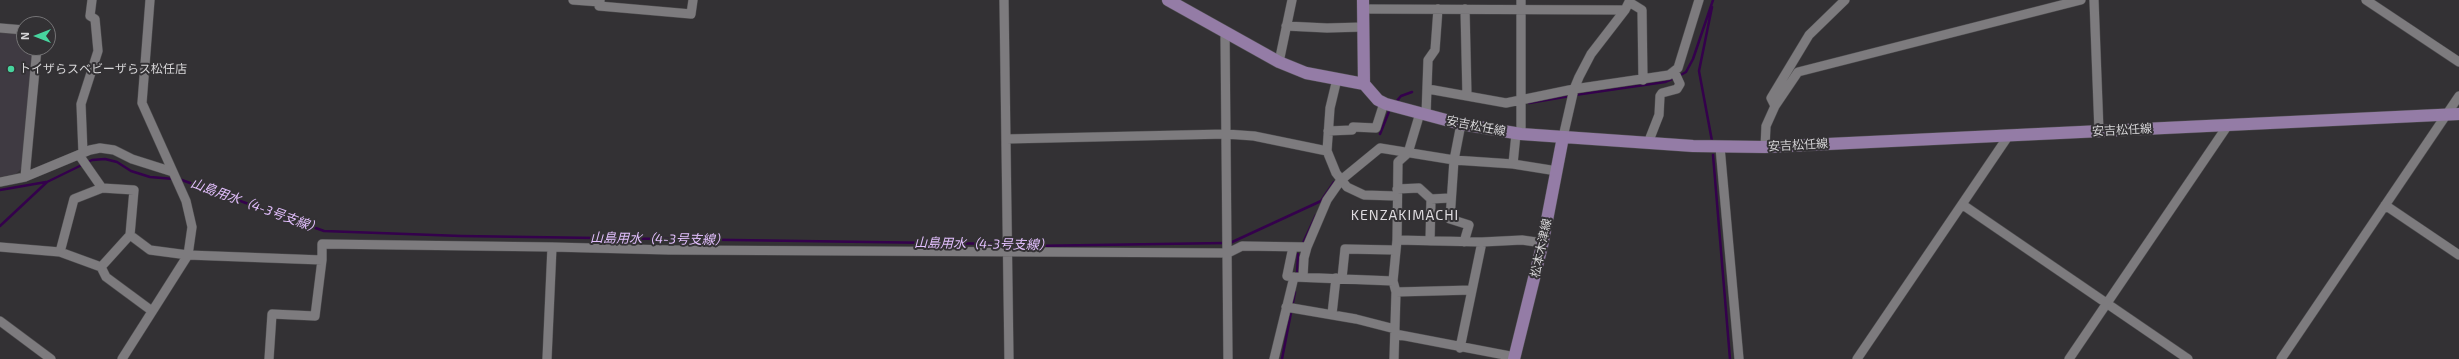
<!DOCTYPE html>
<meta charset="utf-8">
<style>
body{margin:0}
#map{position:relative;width:2459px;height:359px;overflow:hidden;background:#333134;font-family:"Exo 2",sans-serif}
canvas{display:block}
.north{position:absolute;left:16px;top:16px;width:40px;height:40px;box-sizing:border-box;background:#333134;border:1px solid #747375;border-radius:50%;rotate:270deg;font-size:11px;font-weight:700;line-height:16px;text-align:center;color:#d6d5d7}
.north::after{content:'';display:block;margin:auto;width:14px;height:18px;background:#47d49e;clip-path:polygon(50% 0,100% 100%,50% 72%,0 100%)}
</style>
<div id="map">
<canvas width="2459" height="359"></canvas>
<div class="north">N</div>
</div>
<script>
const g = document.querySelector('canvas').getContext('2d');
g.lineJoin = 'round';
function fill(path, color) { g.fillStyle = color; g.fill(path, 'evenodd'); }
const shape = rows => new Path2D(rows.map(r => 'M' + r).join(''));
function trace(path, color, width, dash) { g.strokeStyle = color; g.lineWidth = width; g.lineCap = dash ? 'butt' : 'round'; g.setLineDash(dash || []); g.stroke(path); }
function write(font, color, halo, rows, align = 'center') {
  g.font = font + ' "Exo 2","Noto Sans JP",sans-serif'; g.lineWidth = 4; g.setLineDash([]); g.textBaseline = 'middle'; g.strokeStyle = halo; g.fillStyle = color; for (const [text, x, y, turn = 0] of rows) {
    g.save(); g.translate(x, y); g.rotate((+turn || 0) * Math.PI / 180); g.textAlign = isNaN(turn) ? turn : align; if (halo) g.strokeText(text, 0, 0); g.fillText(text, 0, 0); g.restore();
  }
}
fill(shape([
 [0,32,24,34,24,48,34,48,22,168,16,174,0,177]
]), '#3f3a42');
trace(shape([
 [1712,7,1699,71,1712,141],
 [1679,76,1686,72,1693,59,1713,0],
 [1575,95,1665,82,1674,78],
 [1396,102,1401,96,1412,92],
 [1529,103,1570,96],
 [1380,134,1390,109],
 [1713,155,1730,359],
 [179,179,324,231,461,236,1005,244],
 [0,190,46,182],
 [0,226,47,182,92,160,105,159,117,162,131,171,150,177,174,179],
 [1230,243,1321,201,1334,182],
 [1303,243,1316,215],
 [1010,244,1030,246,1225,243],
 [1297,275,1298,254],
 [1282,359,1295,292]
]), '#34014c', 2.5);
const minor = shape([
 [150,0,142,103,173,172],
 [573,0,600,2,600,0],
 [1004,0,1009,359],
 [2094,0,2099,131],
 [2366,0,2459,62],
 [1629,2,1642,10,1643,80],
 [599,6,691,14,693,0],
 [1363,9,1625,10],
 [1465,9,1467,96],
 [1286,26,1327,28,1363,27],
 [0,28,24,30],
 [1225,32,1228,359],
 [1279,62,1292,0],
 [1428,89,1506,103,1574,89,1669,75,1678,68,1699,0],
 [1775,106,1771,98,1809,35,1845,0],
 [1426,115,1428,60,1435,50,1438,9],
 [1461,124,1454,160,1450,219,1469,225,1464,242],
 [1328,131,1352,130,1353,127,1376,128,1384,103],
 [1521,134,1521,0],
 [1563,137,1574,89,1579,77,1591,54,1625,10,1630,0],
 [1006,139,1226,134,1254,136,1327,151,1330,108,1337,79],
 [1648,143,1659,115,1660,96,1662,93,1677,89,1680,84,1674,71],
 [1720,147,1739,359],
 [1765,147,1766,126,1775,106,1798,72,2081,0],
 [1327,151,1336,173,1347,187,1364,195,1396,196],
 [83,153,81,104,98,51,95,19,90,16,92,0],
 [79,155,102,188],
 [1513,164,1516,134],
 [25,177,37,48],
 [0,182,25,177,90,150,100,148,114,150,132,159,173,172,186,201,192,227,188,255,122,359],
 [1397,189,1419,188,1431,199,1430,241],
 [1431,199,1450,198],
 [1963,205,2188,359],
 [2385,205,2459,255],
 [130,235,150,250,188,255,322,260,315,316,272,314,269,359],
 [1397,240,1482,242,1522,240,1543,243],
 [0,247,60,252,74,199,102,188,134,190,130,235,101,267,106,277,152,311],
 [552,247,669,250,1228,253,1242,246,1307,247,1327,200,1341,180,1380,148,1454,160,1513,164,1557,171],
 [60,252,101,267],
 [322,260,322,244,552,247,547,359],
 [1294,277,1393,281],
 [1303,277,1304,258,1307,247],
 [1342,278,1345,249,1395,250],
 [1396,292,1472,290],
 [1286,307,1356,319,1395,329],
 [1332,314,1336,278],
 [0,321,51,359],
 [1395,334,1515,357],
 [1460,348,1482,242],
 [1274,359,1294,277,1287,276,1293,247],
 [1394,359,1396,292,1393,281,1397,240,1398,162,1408,153,1420,113],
 [1857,359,2009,135],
 [2069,359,2228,125],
 [2281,359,2459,96]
]);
const major = shape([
 [1168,0,1279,62,1306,73,1364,84,1378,100,1386,104,1461,124,1521,134,1693,146,1765,147,2459,114],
 [1363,0,1364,84],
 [1514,359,1542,246,1563,137]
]);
trace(minor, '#4f4e50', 10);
trace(major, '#4f4e50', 13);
trace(minor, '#7d7b7e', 9);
trace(major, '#947ca6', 12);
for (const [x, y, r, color] of [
 [11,69,4,"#47d49e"]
]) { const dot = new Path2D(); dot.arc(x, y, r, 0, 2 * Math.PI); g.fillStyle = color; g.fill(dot); trace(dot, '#333134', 1.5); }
write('12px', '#d6d5d7', '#333134', [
 ["トイザらスベビーザらス松任店",19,69]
], 'left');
write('12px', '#d6d5d7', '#333134', [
 ["安吉松任線",1476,126,11],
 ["安吉松任線",2122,130,-3],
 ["安吉松任線",1798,145,-3],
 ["松本木津線",1541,248,-78]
]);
write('italic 13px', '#e2bffd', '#333134', [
 ["山島用水（4-3号支線）",256,206,20],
 ["山島用水（4-3号支線）",659,239,1],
 ["山島用水（4-3号支線）",983,244,1]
]);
g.letterSpacing = '1px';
write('14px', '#dfdce0', '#333134', [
 ["KENZAKIMACHI",1405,215]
]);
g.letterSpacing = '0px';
</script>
